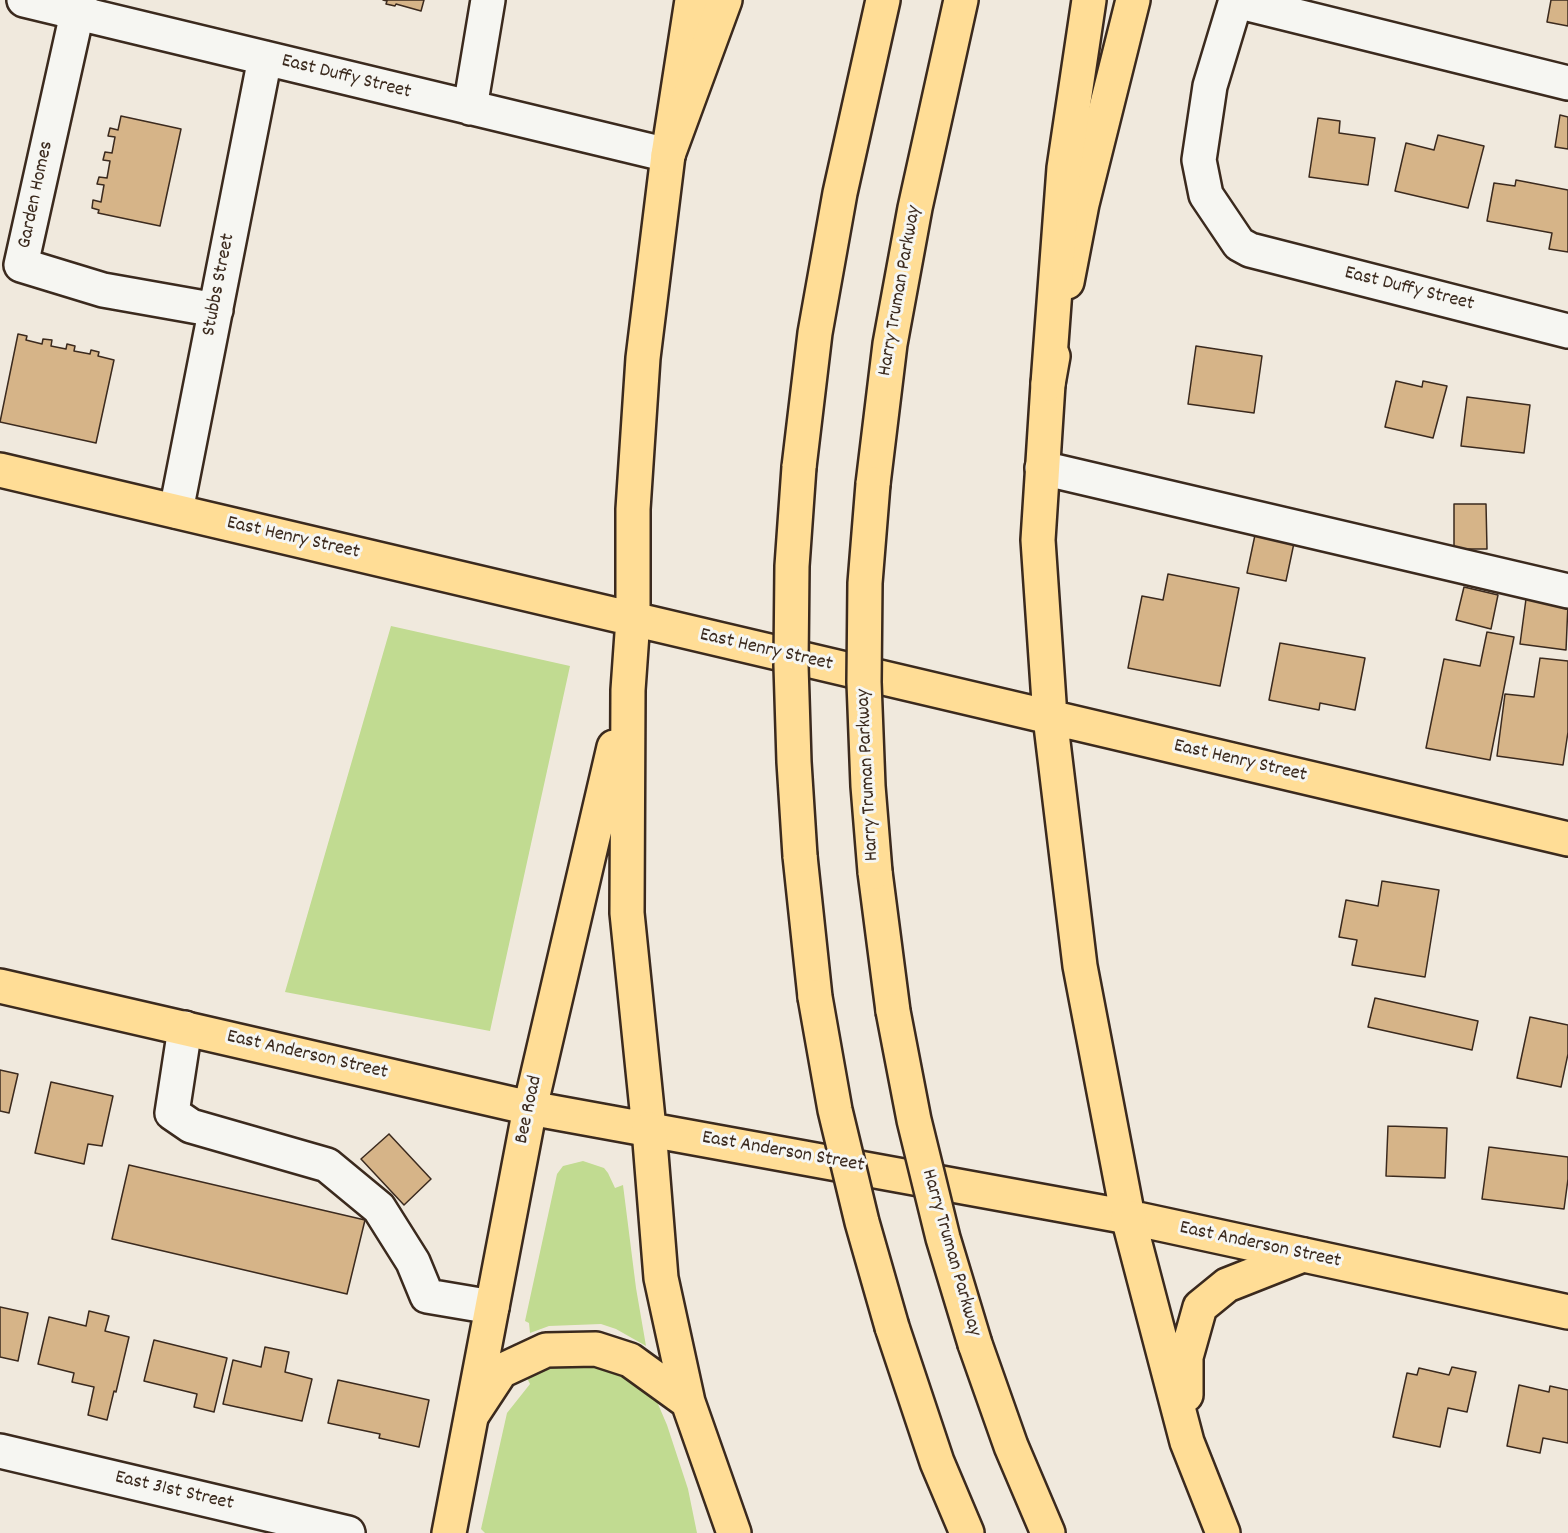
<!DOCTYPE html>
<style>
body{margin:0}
canvas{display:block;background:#f0e9dd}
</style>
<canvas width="1568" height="1533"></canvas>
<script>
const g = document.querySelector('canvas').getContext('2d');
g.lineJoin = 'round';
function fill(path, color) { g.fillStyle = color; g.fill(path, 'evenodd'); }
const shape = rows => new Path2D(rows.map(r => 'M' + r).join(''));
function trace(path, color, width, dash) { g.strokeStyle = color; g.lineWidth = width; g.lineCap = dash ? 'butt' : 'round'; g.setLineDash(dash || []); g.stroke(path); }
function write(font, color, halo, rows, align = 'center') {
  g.font = font + ' Dekko,sans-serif'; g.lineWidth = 6; g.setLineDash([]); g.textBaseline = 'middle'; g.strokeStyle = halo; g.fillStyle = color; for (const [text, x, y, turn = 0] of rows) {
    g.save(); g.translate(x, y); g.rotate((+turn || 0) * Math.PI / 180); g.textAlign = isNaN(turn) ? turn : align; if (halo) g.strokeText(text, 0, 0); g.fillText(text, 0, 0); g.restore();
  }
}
fill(shape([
 [391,626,570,666,490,1031,285,992],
 [583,1161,604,1168,608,1173,615,1188,623,1185,636,1288,646,1346,616,1329,601,1324,549,1326,530,1333,529,1323,525,1321,557,1174,563,1166],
 [607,1360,655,1397,667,1425,688,1489,697,1533,485,1533,481,1529,507,1413,530,1384,526,1376,538,1366]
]), '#c1db91');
const building = shape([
 [383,0,424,0,421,11,396,4,395,6,386,4,387,1,383,0],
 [1551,0,1568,0,1568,26,1547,22,1551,0],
 [1560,115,1568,117,1568,149,1555,147,1560,115],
 [121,116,181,129,160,226,98,213,99,210,92,208,93,200,101,202,104,185,97,184,99,177,107,178,110,161,103,160,105,152,112,153,115,137,108,136,110,128,118,130,121,116],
 [1318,118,1340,121,1339,133,1375,138,1368,185,1309,177,1318,118],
 [1438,135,1484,146,1468,208,1395,191,1406,143,1434,150,1438,135],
 [1516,180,1568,190,1568,252,1549,249,1552,233,1487,221,1494,183,1515,186,1516,180],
 [18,334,27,336,26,340,42,344,43,339,52,340,51,346,66,349,67,344,75,346,74,351,90,354,91,350,99,352,98,356,114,360,96,443,0,422,18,334],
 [1196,346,1262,356,1254,413,1188,404,1196,346],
 [1396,381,1422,387,1423,381,1447,386,1433,438,1385,427,1396,381],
 [1467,397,1530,405,1524,453,1461,446,1467,397],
 [1454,504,1486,504,1487,549,1454,549,1454,504],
 [1255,535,1294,543,1286,581,1247,573,1255,535],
 [1168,574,1239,588,1220,686,1128,668,1142,596,1163,600,1168,574],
 [1464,587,1498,595,1491,629,1456,620,1464,587],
 [1526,599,1568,604,1566,650,1520,644,1526,599],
 [1487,632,1514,637,1490,760,1426,748,1444,659,1480,666,1487,632],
 [1280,643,1365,658,1355,710,1320,703,1319,710,1269,700,1280,643],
 [1540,658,1568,661,1568,732,1563,765,1497,756,1505,694,1534,697,1540,658],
 [1382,881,1439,890,1425,977,1352,965,1357,940,1339,937,1346,900,1378,906,1382,881],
 [1375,998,1478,1021,1472,1050,1368,1027,1375,998],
 [1530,1017,1568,1025,1568,1054,1561,1087,1517,1078,1530,1017],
 [0,1070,18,1074,9,1113,0,1111,0,1070],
 [51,1082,113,1096,102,1146,88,1144,84,1164,35,1153,51,1082],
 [1388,1126,1447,1128,1445,1178,1386,1176,1388,1126],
 [389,1134,431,1179,404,1205,361,1159,389,1134],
 [1489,1147,1568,1157,1568,1179,1564,1209,1482,1199,1489,1147],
 [129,1165,365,1220,347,1294,112,1239,129,1165],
 [0,1307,28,1313,18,1361,0,1357,0,1307],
 [89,1311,109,1316,105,1331,129,1337,116,1392,114,1391,107,1420,88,1415,94,1387,72,1382,74,1373,38,1364,49,1317,86,1326,89,1311],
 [154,1340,227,1358,214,1412,194,1407,197,1394,144,1381,154,1340],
 [265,1347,289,1352,285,1372,312,1379,302,1421,223,1404,233,1360,261,1367,265,1347],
 [1452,1367,1476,1372,1467,1412,1448,1408,1440,1447,1393,1437,1407,1373,1417,1375,1419,1368,1449,1375,1452,1367],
 [338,1380,429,1400,419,1447,379,1438,380,1434,328,1423,338,1380],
 [1519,1385,1549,1392,1550,1386,1568,1390,1568,1443,1543,1438,1540,1453,1507,1446,1519,1385]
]);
fill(building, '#d6b488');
trace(building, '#3b2a1e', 1.5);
const minor = shape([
 [24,0,668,155],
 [80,0,21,265,103,290,216,310],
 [1236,0,1210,86,1199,160,1206,195,1239,244,1250,250,1568,331],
 [1236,1,1568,83],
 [470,108,488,0],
 [1042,468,1568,591],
 [176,511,265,58],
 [185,1028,172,1113,191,1126,327,1165,379,1208,413,1262,427,1296,492,1307],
 [0,1451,348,1533]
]);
const major = shape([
 [1067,282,1082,204,1133,0],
 [1053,356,1048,384,1038,540,1050,717,1080,966,1128,1217],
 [0,470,1568,839],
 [0,986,530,1108,1128,1217,1568,1312],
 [649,1129,627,913,628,690,633,619,633,509,643,358,668,155,692,0],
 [449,1533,530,1108,614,747]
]);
const highway = shape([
 [668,155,725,0],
 [1048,384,1064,168,1089,0],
 [799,467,815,333,840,193,883,0],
 [873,484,890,344,915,208,961,0],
 [800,856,815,997],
 [875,872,893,1011],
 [649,1129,661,1278,688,1402,734,1533],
 [1128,1217,1187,1442,1223,1533],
 [892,1327,937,1462,967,1533],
 [975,1344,1011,1446,1048,1533],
 [1186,1395,1186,1357,1200,1307,1227,1285,1303,1255],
 [472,1415,501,1371,546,1350,596,1349,630,1360,688,1402]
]);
trace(minor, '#3b2a1e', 38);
trace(major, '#3b2a1e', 38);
trace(highway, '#3b2a1e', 38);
trace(minor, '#f6f6f2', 33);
trace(major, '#ffdd96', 33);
trace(highway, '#ffdd96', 33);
const highwayBridge = shape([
 [799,467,792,566,791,665,794,762,800,856],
 [873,484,865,583,864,682,868,786,875,872],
 [815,997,835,1110,862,1222,892,1327],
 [893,1011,914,1120,943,1238,975,1344]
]);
trace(highwayBridge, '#3b2a1e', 38, []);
trace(highwayBridge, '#ffdd96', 33);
write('20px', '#3b2a1e', '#f6f6f2', [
 ["East Duffy Street",346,78,14],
 ["Garden Homes",37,195,-78],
 ["Stubbs Street",220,285,-79],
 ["East Duffy Street",1409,290,14],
 ["Harry Truman Parkway",901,291,-80],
 ["East Henry Street",293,539,13],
 ["East Henry Street",766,651,13],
 ["East Henry Street",1240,762,13],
 ["Harry Truman Parkway",869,775,-93],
 ["East Anderson Street",307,1056,13],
 ["Bee Road",530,1110,-78],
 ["East Anderson Street",783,1153,10],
 ["East Anderson Street",1260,1246,12],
 ["Harry Truman Parkway",950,1253,74],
 ["East 31st Street",174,1492,13]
]);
</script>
